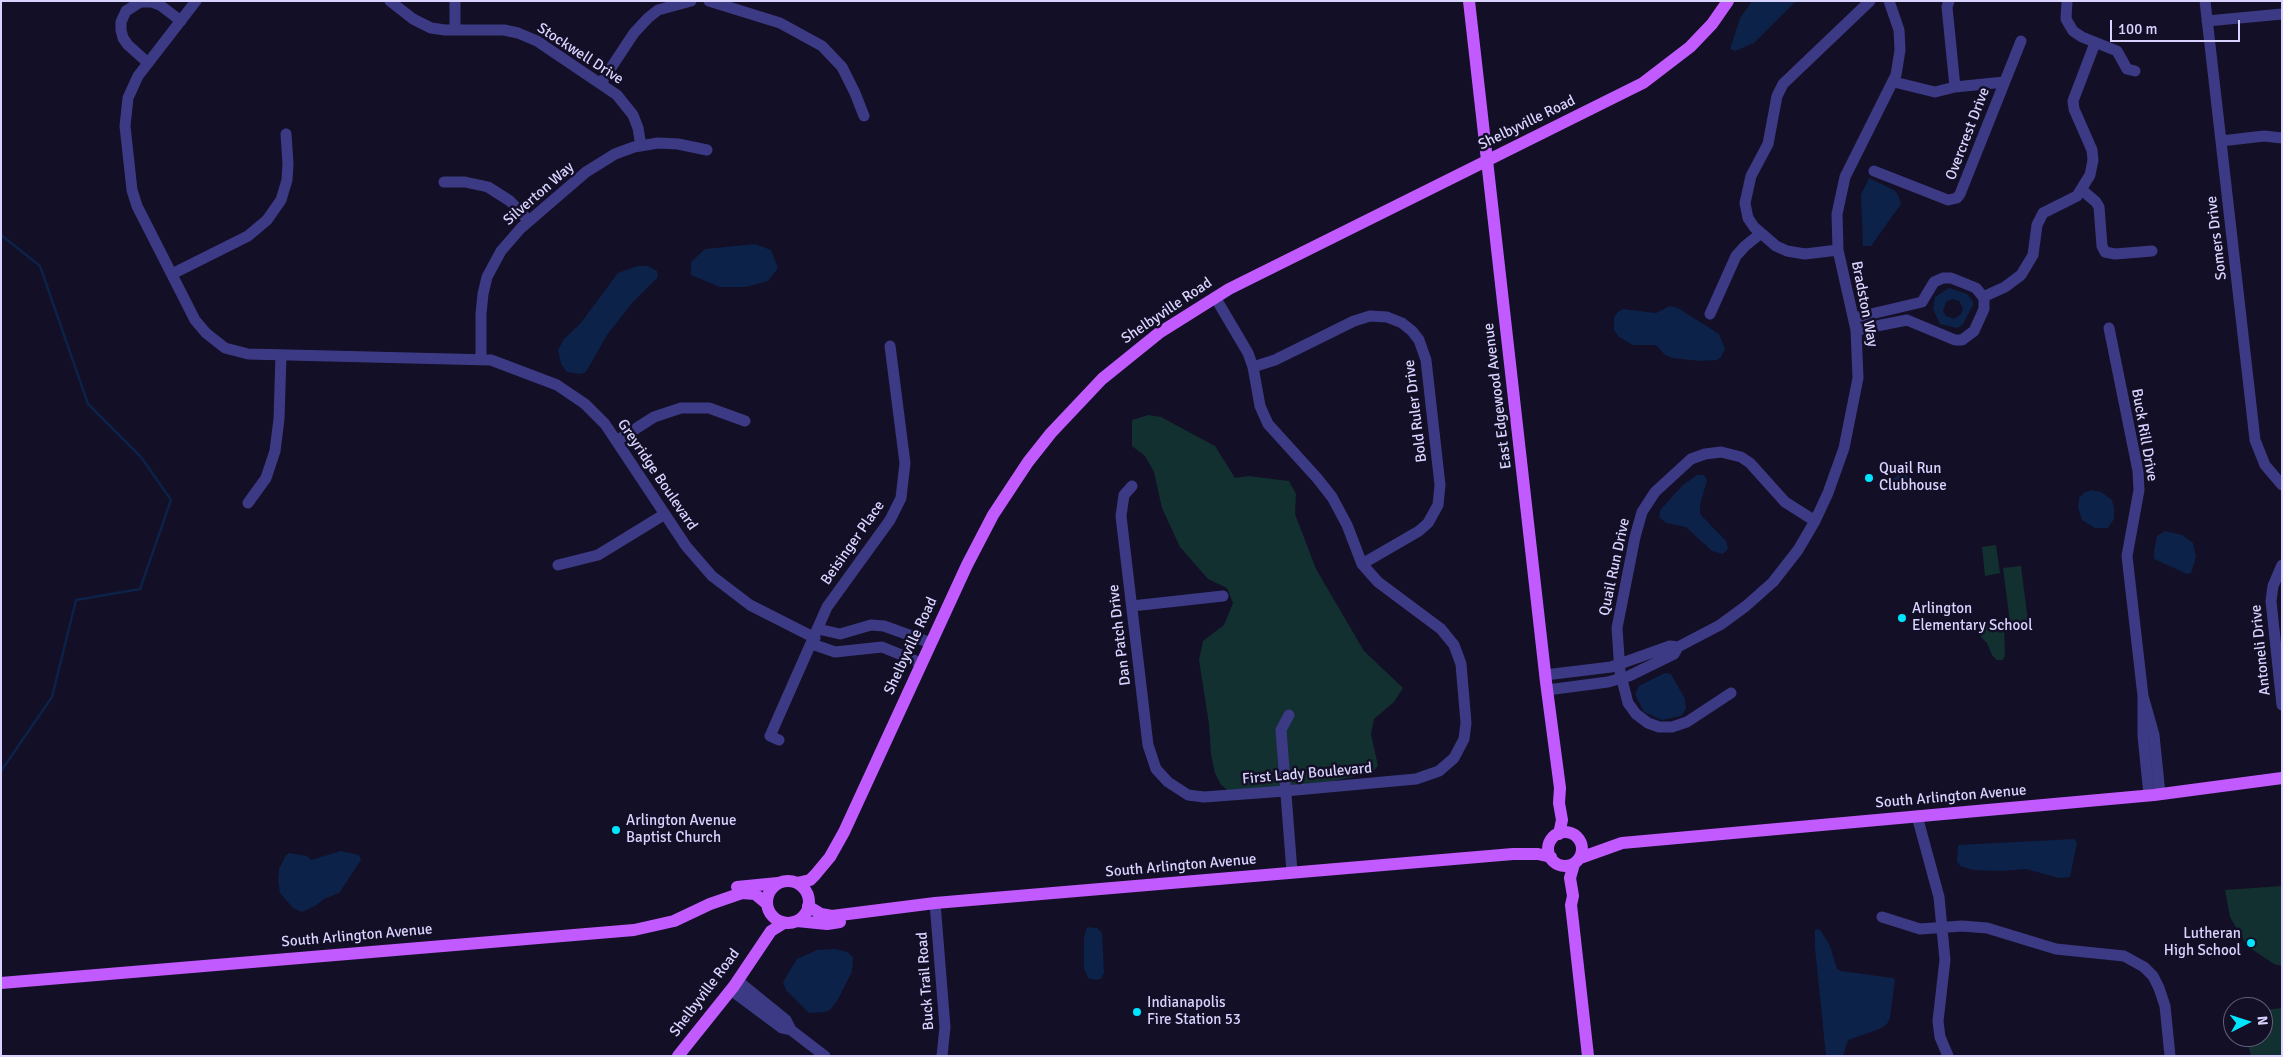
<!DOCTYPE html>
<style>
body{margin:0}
#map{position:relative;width:2283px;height:1057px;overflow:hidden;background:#130f26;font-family:Signika,sans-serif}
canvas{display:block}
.frame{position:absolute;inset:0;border:2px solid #d9d4ff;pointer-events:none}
.north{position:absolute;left:2223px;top:997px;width:50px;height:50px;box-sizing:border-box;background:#130f26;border:1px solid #625e7d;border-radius:50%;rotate:85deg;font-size:14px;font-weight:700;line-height:20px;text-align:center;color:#d9d4ff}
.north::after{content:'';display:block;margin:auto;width:18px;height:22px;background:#00e5ff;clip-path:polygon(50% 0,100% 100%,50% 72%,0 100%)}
.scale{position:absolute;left:2110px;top:20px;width:130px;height:22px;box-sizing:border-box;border:2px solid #d9d4ff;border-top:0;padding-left:6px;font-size:15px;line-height:18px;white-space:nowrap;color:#d9d4ff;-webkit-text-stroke:4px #130f26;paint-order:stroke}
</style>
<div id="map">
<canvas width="2283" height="1057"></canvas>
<div class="frame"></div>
<div class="north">N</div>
<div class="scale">100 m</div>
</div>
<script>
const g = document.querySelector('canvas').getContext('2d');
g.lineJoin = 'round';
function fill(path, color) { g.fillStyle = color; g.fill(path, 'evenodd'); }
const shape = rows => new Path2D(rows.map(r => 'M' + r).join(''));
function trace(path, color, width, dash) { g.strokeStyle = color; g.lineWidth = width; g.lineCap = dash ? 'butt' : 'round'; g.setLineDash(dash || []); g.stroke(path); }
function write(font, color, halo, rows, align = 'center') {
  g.font = font + ' Signika,sans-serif'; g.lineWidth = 5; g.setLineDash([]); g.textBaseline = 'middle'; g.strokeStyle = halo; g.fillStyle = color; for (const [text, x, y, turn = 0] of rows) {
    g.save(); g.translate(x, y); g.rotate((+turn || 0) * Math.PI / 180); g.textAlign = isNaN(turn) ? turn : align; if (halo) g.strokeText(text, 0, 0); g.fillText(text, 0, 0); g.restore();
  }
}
fill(shape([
 [1148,415,1161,417,1215,446,1235,478,1248,476,1289,481,1296,494,1295,514,1316,569,1364,651,1403,688,1394,702,1374,719,1371,734,1378,766,1371,773,1285,791,1234,795,1221,785,1215,773,1211,754,1209,724,1199,660,1203,641,1224,625,1233,603,1227,588,1208,579,1180,547,1162,508,1154,472,1145,456,1132,446,1132,420],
 [1996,545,2000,573,1985,576,1982,547],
 [2021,566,2028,621,2010,623,2003,568],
 [2004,624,2005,654,2003,660,1997,660,1992,655,1987,643,1981,637,1980,634,1986,629,1986,625],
 [2282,886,2282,966,2274,964,2247,946,2230,917,2225,890],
 [2282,1008,2282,1056,2251,1056,2246,1037,2263,1037,2263,1010]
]), '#12302f');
fill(shape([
 [1752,1,1796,1,1754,43,1735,51,1730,49,1740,18],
 [1869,178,1894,190,1898,195,1901,204,1871,246,1863,246,1861,195],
 [755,244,771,250,778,268,768,281,746,287,720,287,691,275,691,262,705,249],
 [637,266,648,266,657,271,658,277,633,302,607,335,586,372,580,374,567,372,561,364,558,350,564,339,580,324,618,273],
 [1949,288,1967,294,1973,301,1973,305,1963,324,1958,328,1940,324,1933,309,1935,297],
 [1952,299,1959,301,1963,309,1961,314,1954,319,1946,316,1943,311,1946,302],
 [1670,306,1678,308,1719,334,1725,349,1721,357,1717,360,1700,361,1672,358,1665,355,1656,345,1633,345,1619,337,1614,330,1614,317,1618,312,1623,309,1656,313],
 [1904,471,1911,480,1895,491,1888,482],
 [1697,475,1704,475,1707,480,1700,505,1700,514,1726,541,1728,549,1723,554,1712,551,1686,527,1666,523,1659,517,1660,510,1683,485],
 [2091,490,2101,492,2112,500,2114,508,2114,519,2108,528,2095,528,2082,520,2078,507,2079,498,2084,493],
 [2165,531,2182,535,2193,543,2196,557,2191,573,2187,574,2154,559,2154,551,2157,536],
 [1665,673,1671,674,1685,699,1686,709,1681,716,1662,720,1644,712,1635,694,1639,686],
 [2074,839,2077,843,2070,877,2059,878,2026,869,2001,871,1973,870,1960,866,1957,861,1958,845],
 [341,851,359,855,361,860,339,893,324,899,315,906,302,912,293,908,280,893,278,880,279,869,286,855,289,853,307,856,311,860],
 [1087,927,1097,928,1102,933,1104,973,1101,979,1096,980,1088,978,1084,968,1084,937],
 [1817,929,1821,931,1830,946,1837,969,1841,971,1893,978,1895,980,1890,1018,1887,1024,1880,1029,1848,1040,1843,1056,1826,1056,1815,948,1815,930],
 [835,949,847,952,853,957,852,972,837,1001,830,1010,824,1012,809,1013,786,990,783,982,797,959,817,950]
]), '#0c2248');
trace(shape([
 [1,235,40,266,88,404,141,457,171,500,140,589,76,600,52,697,1,771]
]), '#0c2248', 2.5);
trace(shape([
 [196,1,138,76,128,98,125,126,132,190,137,206,195,320,206,333,225,348,248,354,491,360,557,385,585,404,605,424,686,546,712,576,750,605,815,638],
 [390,1,413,19,431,28,445,30,504,30,518,33,537,41,617,95,633,115,638,128,641,146],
 [455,1,455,30],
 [709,1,780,23,822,46,842,67,855,93,864,116],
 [1949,1,1947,7,1955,87],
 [2067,1,2066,19,2073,31,2082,37,2117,51,2127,69,2135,71],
 [2205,1,2255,440,2265,465,2282,485],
 [2207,21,2282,14],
 [147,62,128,45,123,38,121,30,121,22,126,11,140,2,152,2,160,5,181,21],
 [1894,82,1935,92,1955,87,2004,82],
 [601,83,634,33,648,18,658,10,691,1],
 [2221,141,2264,136,2282,138],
 [1874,171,1948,200,1957,198,1960,194,2021,41],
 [444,182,465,182,488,187,510,201,529,221],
 [2082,190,2096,202,2099,207,2102,246,2105,252,2115,254,2152,251],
 [1838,250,1805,254,1787,251,1776,246,1754,227,1748,218,1745,203,1751,176,1768,144,1777,96,1783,84,1870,1],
 [172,274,248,236,267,220,281,200,287,180,288,164,286,134],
 [1983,297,2005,287,2021,275,2033,255,2037,225,2043,213,2077,196,2090,175,2093,160,2092,150,2074,109,2073,101,2095,43],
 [1710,314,1736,256,1745,246,1760,234],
 [1854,318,1922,302,1934,282,1943,278,1951,278,1976,288,1984,298,1984,309,1974,331,1962,340,1955,340,1907,320,1856,330],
 [2109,328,2138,471,2139,490,2127,556,2143,696],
 [481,359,481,314,483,294,487,277,501,251,521,228,586,172,615,154,634,147,658,143,678,144,707,150],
 [1253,367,1275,360,1354,321,1370,316,1387,317,1402,323,1412,331,1419,340,1426,360,1440,485,1438,505,1428,523,1419,531,1362,564],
 [618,440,654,417,681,408,709,408,745,421],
 [1132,486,1124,495,1121,516,1148,745,1156,769,1168,782,1188,795,1204,797,1285,791,1416,779,1439,771,1454,758,1464,739,1466,723,1461,664,1454,645,1441,629,1378,582,1362,564,1347,525,1332,497,1317,478,1268,424,1260,406,1253,367,1248,353,1215,297],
 [248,503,266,478,275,451,279,419,281,355],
 [558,565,598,555,665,514],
 [2282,565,2273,586,2271,601,2282,705],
 [1132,606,1223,596],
 [818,629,840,634,871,625,884,626,931,643],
 [812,644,835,652,882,647,921,663],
 [1545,675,1611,667,1670,646,1678,647,1720,625,1746,606,1773,582,1798,550,1815,521,1828,493,1844,448,1858,378,1856,330,1838,250,1837,214,1845,177,1896,75,1900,50,1899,30,1889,1],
 [1547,690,1608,682,1629,676,1674,654,1678,647],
 [1731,693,1687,722,1672,727,1659,727,1648,723,1636,714,1628,703,1620,672,1617,628,1635,537,1642,512,1655,492,1691,459,1705,454,1721,452,1741,457,1750,463,1785,502,1815,521],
 [1289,715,1281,730,1292,872],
 [779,740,770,736,827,607,890,520,901,498,905,463,890,346],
 [2149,795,2143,736,2143,696,2154,735,2160,794],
 [1917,816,1939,897,1945,960,1938,1021,1940,1037,1948,1056],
 [935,903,945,1027,942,1056],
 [1882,917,1920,929,1962,926,1987,928,2056,949,2124,956,2144,967,2153,976,2159,988,2165,1006,2170,1056],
 [731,990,782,1028,791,1030,786,1020,738,981],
 [791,1030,825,1056]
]), '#3d3a85', 11);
trace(shape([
 [1469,1,1546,682,1560,788,1559,803,1562,820,1559,834],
 '1548 849a17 17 0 1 1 34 0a17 17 0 1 1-34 0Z',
 [1580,858,1622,843,2154,795,2282,778],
 [1574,864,1570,878,1573,896,1571,905,1573,922,1588,1056],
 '767 902a21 21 0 1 1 42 0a21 21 0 1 1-42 0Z',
 [797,883,810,880,815,875,830,857,844,832,967,565,993,515,1028,462,1051,433,1102,379,1159,333,1229,289,1643,83,1690,47,1712,24,1728,1],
 [737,887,778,883],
 [808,906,821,914,832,916,935,903,1513,854,1538,854,1551,857],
 [797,921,827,924,840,922],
 [1,983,634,930,674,921,710,904,742,893,755,894,767,904],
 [678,1056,734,986,771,931,784,923]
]), '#c25bff', 12);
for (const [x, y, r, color] of [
 [1869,478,5,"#00e5ff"],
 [1902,618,5,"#00e5ff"],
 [616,830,5,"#00e5ff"],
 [2251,943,5,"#00e5ff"],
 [1137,1012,5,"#00e5ff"]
]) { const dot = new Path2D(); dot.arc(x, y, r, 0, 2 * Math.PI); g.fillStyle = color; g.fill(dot); trace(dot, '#130f26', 2); }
write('15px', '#d9d4ff', '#130f26', [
 ["Stockwell Drive",580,54,33],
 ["Shelbyville Road",1527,123,-26],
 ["Overcrest Drive",1968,134,-69],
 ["Silverton Way",539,194,-41],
 ["Somers Drive",2217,238,-97],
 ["Bradston Way",1864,304,79],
 ["Shelbyville Road",1167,311,-34],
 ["East Edgewood Avenue",1498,396,-97],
 ["Bold Ruler Drive",1416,411,-97],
 ["Buck Rill Drive",2144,435,80],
 ["Greyridge Boulevard",657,475,56],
 ["Beisinger Place",853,543,-55],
 ["Quail Run Drive",1615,567,-78],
 ["Dan Patch Drive",1120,635,-97],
 ["Shelbyville Road",911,646,-65],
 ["Antoneli Drive",2261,650,-96],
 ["First Lady Boulevard",1307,774,-5],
 ["South Arlington Avenue",1951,797,-5],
 ["South Arlington Avenue",1181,866,-5],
 ["South Arlington Avenue",357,936,-5],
 ["Buck Trail Road",926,981,-94],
 ["Shelbyville Road",705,993,-53]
]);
write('15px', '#d9d4ff', '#130f26', [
 ["Quail Run",1879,469],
 ["Clubhouse",1879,486],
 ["Arlington",1912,609],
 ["Elementary School",1912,626],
 ["Arlington Avenue",626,821],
 ["Baptist Church",626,838],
 ["Lutheran",2241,934,"right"],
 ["High School",2241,951,"right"],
 ["Indianapolis",1147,1003],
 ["Fire Station 53",1147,1020]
], 'left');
</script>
